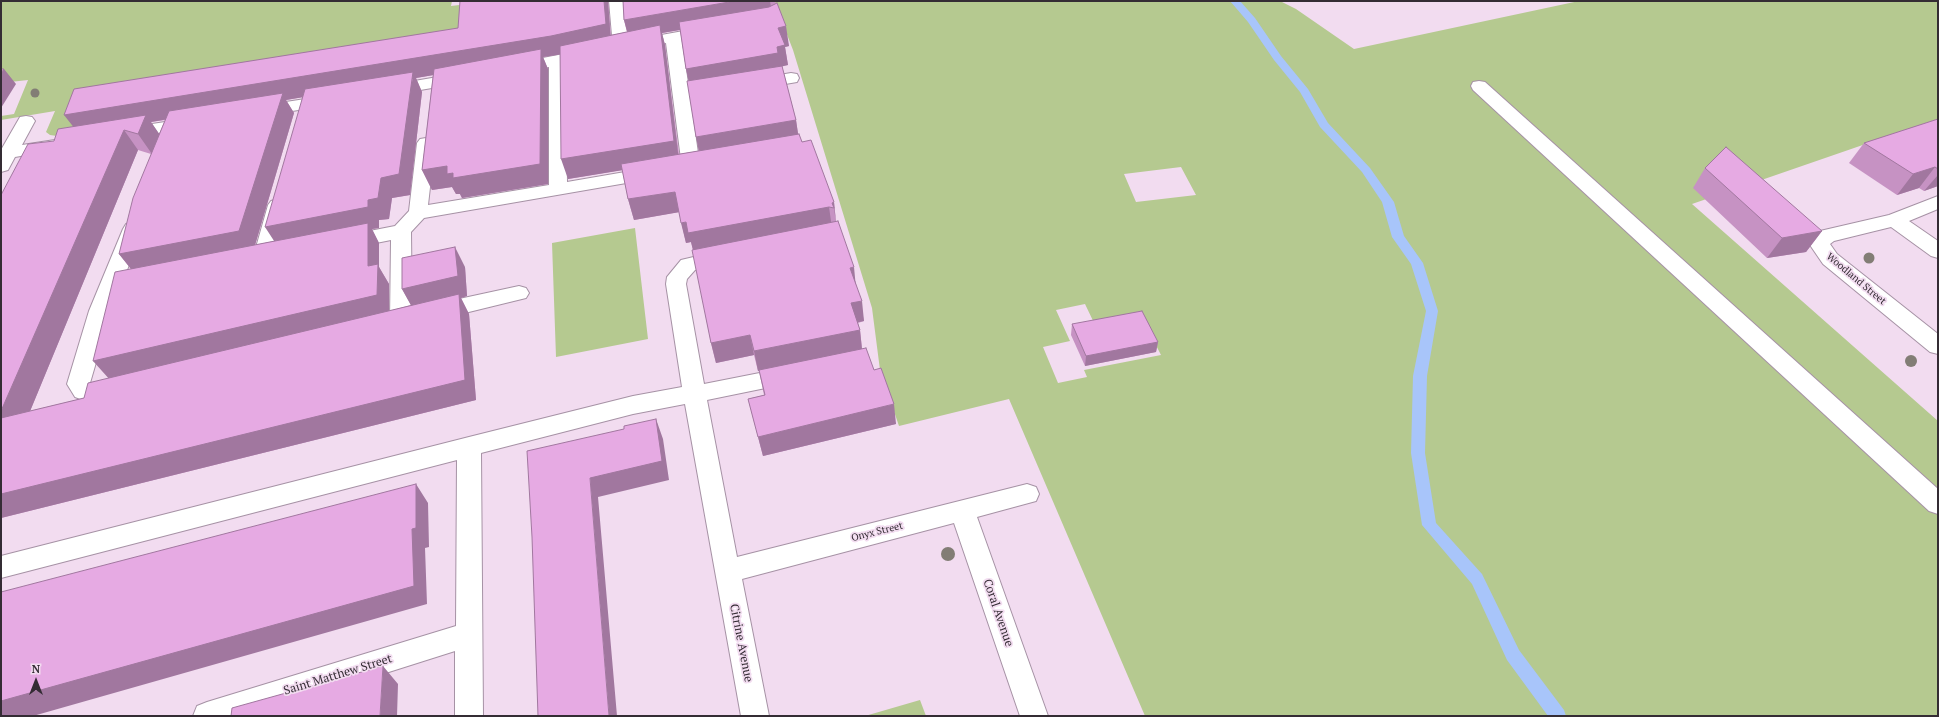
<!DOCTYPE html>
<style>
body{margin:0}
#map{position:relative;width:1939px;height:717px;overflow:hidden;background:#f2dcf0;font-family:"PT Serif",serif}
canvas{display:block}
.frame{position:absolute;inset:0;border:2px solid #342c34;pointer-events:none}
.north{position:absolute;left:16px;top:661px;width:40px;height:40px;-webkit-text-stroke:3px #f2dcf0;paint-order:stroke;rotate:0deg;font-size:11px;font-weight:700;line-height:16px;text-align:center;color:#342c34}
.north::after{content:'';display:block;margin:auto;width:14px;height:18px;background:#342c34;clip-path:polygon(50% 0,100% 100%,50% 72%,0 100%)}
</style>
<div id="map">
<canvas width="1939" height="717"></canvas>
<div class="frame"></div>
<div class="north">N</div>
</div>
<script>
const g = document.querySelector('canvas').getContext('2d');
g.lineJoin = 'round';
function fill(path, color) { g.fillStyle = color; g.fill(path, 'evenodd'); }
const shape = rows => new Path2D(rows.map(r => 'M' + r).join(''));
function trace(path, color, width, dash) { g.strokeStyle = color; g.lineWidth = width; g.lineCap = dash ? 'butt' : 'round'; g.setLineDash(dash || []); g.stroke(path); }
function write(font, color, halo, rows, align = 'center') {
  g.font = font + ' "PT Serif",serif'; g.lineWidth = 3.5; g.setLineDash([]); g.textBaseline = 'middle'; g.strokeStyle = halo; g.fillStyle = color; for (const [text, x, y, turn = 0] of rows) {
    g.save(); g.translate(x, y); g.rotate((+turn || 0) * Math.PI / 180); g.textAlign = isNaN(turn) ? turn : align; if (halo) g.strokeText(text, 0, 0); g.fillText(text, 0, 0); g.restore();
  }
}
fill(shape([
 [1,1,452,1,451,6,493,1,561,1,563,28,87,106,76,134,57,136,50,135,46,132,55,111,1,120,1,116,14,114,28,80,1,83],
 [774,1,1280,1,1296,9,1354,49,1579,1,1938,1,1938,119,1692,204,1938,421,1938,716,1145,716,1009,399,899,426,880,370,872,308,793,50],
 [1181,167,1196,195,1136,202,1124,174],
 [1085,304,1096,327,1142,318,1161,355,1084,370,1087,377,1058,383,1043,347,1070,341,1056,310],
 [635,228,648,339,556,357,552,243],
 [920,700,926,716,865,716]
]), '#b5c990');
fill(shape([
 [1230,1,1240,1,1255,18,1281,56,1308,89,1328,123,1370,168,1394,202,1404,236,1423,263,1438,311,1427,376,1425,453,1436,523,1482,574,1519,650,1564,710,1566,716,1548,716,1507,660,1472,584,1422,525,1411,453,1413,376,1426,311,1411,264,1392,237,1382,202,1362,172,1320,127,1300,92,1274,60,1248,22,1230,1]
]), '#a8c5fa');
const street = shape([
 [609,1,625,1,628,41,711,26,717,28,719,31,717,34,682,41,700,167,698,171,691,173,684,171,682,167,666,43,634,49,629,48,627,50,621,52,615,50,613,47,609,1],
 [589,49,595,51,597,54,595,57,565,64,567,182,654,167,661,169,663,173,661,177,424,218,411,232,412,320,409,325,401,328,393,325,390,320,391,240,346,249,339,247,336,242,339,237,395,226,409,211,417,143,420,139,426,138,432,139,435,143,428,205,549,185,549,67,517,73,511,72,509,68,511,64,517,63,589,49],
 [461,73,467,74,469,78,467,82,391,95,385,94,382,90,385,86,391,85,461,73],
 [791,73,797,74,799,78,797,82,756,89,750,88,748,84,750,80,791,73],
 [1479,81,1485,82,1938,489,1938,514,1929,511,1473,90,1471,86,1473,82,1479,81],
 [331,95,337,96,340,100,337,104,260,116,254,115,251,111,254,107,260,106,331,95],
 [26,116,32,117,35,121,22,145,55,140,61,141,64,145,61,149,15,157,8,170,1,172,1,150,20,117,26,116],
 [191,118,197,119,200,123,197,127,126,138,120,137,117,133,120,129,126,128,191,118],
 [1938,196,1938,209,1909,221,1938,241,1938,258,1931,256,1891,227,1834,241,1830,244,1837,254,1938,334,1938,354,1930,352,1823,264,1810,245,1814,236,1820,231,1889,215,1938,196],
 [278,199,285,201,288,205,273,258,270,263,263,265,256,263,253,258,268,205,271,201,278,199],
 [133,223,140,224,143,229,111,311,90,383,97,384,115,382,123,385,126,391,123,397,115,400,97,402,83,400,75,397,67,384,89,311,123,229,126,224,133,223],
 [723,250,730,252,733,257,730,262,695,270,687,279,686,284,704,384,790,367,798,369,801,375,798,381,790,383,707,400,737,557,1027,484,1036,487,1039,494,1036,501,977,517,1048,716,1020,716,954,523,742,579,769,716,741,716,685,404,633,414,481,453,483,716,455,716,455,651,250,716,193,716,197,706,207,702,456,626,457,460,1,578,1,556,469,437,633,396,682,387,666,284,667,277,681,260,723,250],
 [519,286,526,288,529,293,526,298,436,320,429,317,425,312,429,307,436,304,519,286]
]);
trace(street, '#a692a5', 2);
fill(street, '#fff');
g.fillStyle = '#827d75';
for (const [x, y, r] of [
 [35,93,4.5],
 [1869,258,5.5],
 [1911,361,6],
 [948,554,7]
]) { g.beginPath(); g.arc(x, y, r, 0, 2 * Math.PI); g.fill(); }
fill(shape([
 [460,1,608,1,611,35,627,32,624,20,623,1,775,1,789,46,785,47,788,65,782,66,796,120,798,134,834,202,836,221,856,284,864,321,858,323,860,330,862,348,874,370,896,424,763,456,748,399,764,395,759,371,758,371,754,355,716,363,711,343,693,250,691,242,686,243,679,212,634,220,628,199,622,170,568,179,560,54,543,57,548,69,548,184,462,198,460,194,456,194,452,187,432,190,422,170,433,75,416,78,422,92,410,195,392,198,389,219,379,220,379,228,372,229,379,243,379,267,389,284,389,311,411,305,402,289,465,267,467,296,461,298,469,314,476,400,1,518,1,195,54,141,73,127,458,28],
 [680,30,686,69,689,81,699,151,679,154,665,45,662,33],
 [303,97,274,241,255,245,294,113,286,100],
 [165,120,159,134,151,122],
 [138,150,151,154,119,254,131,269,108,378,84,398,30,411],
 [1938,119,1938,186,1924,191,1919,188,1897,195,1849,163,1864,143],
 [1705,168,1822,231,1806,252,1767,258,1693,188],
 [1072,324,1158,342,1156,352,1085,366,1071,335]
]), '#c692c3');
fill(shape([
 [604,1,608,1,611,43,557,55,543,57,548,69,548,184,462,198,460,194,456,194,452,187,432,190,422,170,541,57,416,78,422,92,410,195,392,198,389,219,379,220,379,228,372,229,379,243,379,267,389,284,389,315,111,381,93,361,278,247,265,227,368,200,381,178,413,79,286,100,294,113,253,252,135,274,119,254,280,100,151,122,160,135,152,154,138,134,142,123,79,134,64,115],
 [735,1,770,1,772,14,662,33,665,45,679,161,568,179,561,159,629,39,624,20],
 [786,26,789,46,785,47,788,65,690,88,686,69,777,47,778,28],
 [4,69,16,84,1,108,1,73],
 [796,120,799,140,700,157,696,137],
 [124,130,138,150,19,438,1,422,1,411],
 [1935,167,1919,188,1897,195,1913,174],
 [1938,175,1938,186,1924,191],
 [675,192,680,212,634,220,628,199],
 [834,202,836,223,834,208,832,203],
 [829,207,832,228,694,254,691,242,686,243,681,223],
 [1822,231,1806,252,1767,258,1782,238],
 [455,247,465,267,467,296,461,298,469,314,476,400,1,518,1,494,413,309,402,289],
 [854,267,856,288,850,268],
 [862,301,864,321,854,323,851,303],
 [860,330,862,350,758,371,754,351],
 [750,335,754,355,716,363,711,343],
 [1158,342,1156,352,1085,366,1086,356],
 [894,404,896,424,763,456,758,437],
 [656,419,663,439,669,480,598,497,617,716,609,716,590,478],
 [416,484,428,503,429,547,425,548,427,604,33,716,1,716,1,701,412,529],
 [383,666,398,684,397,716,380,716]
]), '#a1779f');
const building = shape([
 [460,1,604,1,606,24,551,36,64,115,74,89,458,28,460,1],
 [623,1,735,1,624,20,623,1],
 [777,3,786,26,778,28,785,45,777,47,778,53,686,69,679,22,769,7,777,3],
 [660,25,674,141,561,159,560,46,660,25],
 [541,49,540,164,453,178,453,173,447,174,447,166,422,170,434,69,541,49],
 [782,66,796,120,696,137,687,81,782,66],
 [1,69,4,69,1,73,1,69],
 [413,72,399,174,381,178,378,198,368,200,368,207,265,227,305,89,413,72],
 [283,93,239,231,119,254,133,198,169,111,283,93],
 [146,115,138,134,124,130,1,411,1,195,28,144,54,141,58,129,146,115],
 [1938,119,1938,169,1935,167,1913,174,1864,143,1938,119],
 [799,134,802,142,811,140,834,202,832,203,834,208,829,207,688,233,686,222,681,223,675,192,628,199,621,164,799,134],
 [1726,147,1822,231,1782,238,1705,168,1726,147],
 [838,221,854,267,850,268,862,301,851,303,860,330,754,351,750,335,711,343,692,250,838,221],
 [368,223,368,266,378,264,377,295,93,361,115,272,368,223],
 [455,247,458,276,402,289,402,258,455,247],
 [459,294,465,380,1,494,1,418,84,398,88,383,459,294],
 [1142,311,1158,342,1086,356,1072,324,1142,311],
 [866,348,874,370,881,368,894,404,758,437,748,399,765,395,759,370,866,348],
 [656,419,662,461,590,478,609,716,538,716,532,537,527,451,624,429,624,426,656,419],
 [416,484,416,528,412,529,414,586,1,701,1,592,416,484],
 [383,666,380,716,231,716,232,708,383,666]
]);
fill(building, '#e6aae3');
trace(building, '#a1779f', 1);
write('10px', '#342c34', '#f2dcf0', [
 ["Woodland Street",1856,279,40],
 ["Onyx Street",877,532,-14]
]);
write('12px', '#342c34', '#f2dcf0', [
 ["Coral Avenue",998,613,71],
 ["Citrine Avenue",741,643,79],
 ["Saint Matthew Street",338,675,-17]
]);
</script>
